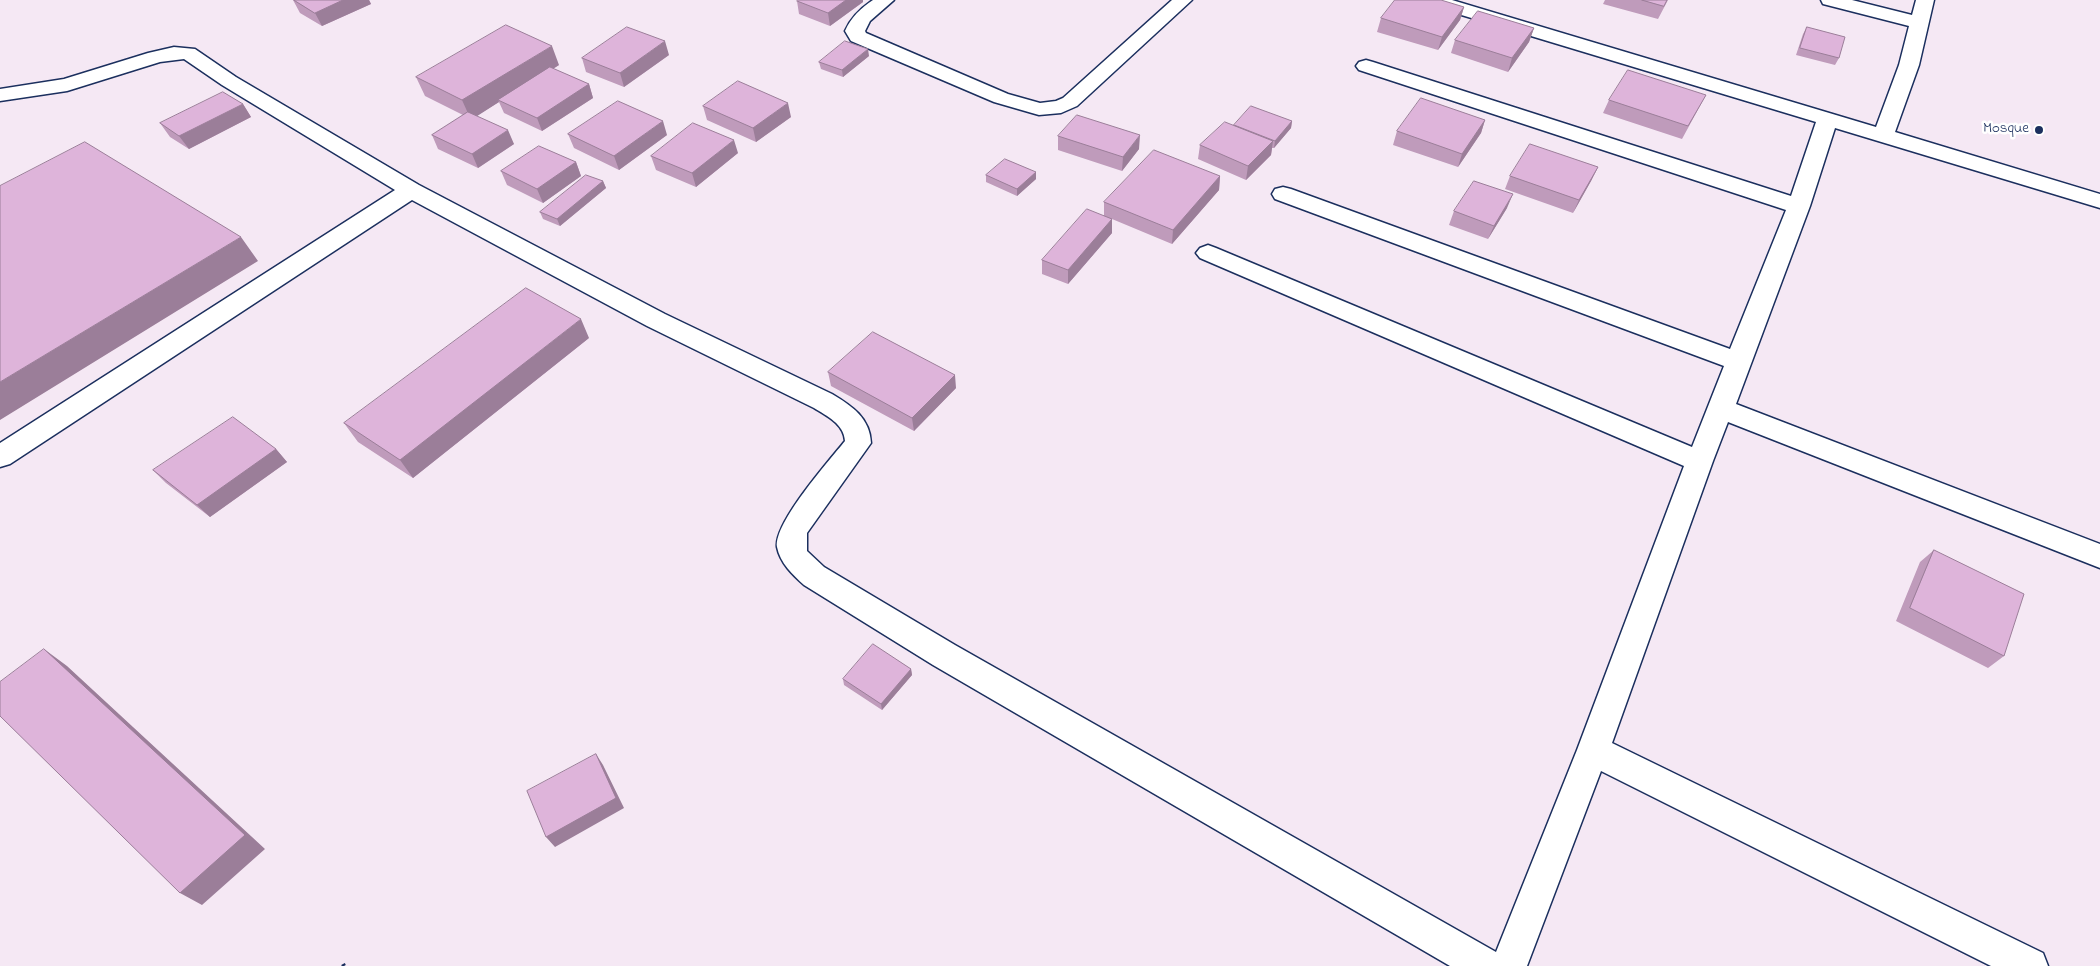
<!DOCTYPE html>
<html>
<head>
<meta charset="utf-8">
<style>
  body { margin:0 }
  canvas { display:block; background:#f5e8f4 }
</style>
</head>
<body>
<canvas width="2100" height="966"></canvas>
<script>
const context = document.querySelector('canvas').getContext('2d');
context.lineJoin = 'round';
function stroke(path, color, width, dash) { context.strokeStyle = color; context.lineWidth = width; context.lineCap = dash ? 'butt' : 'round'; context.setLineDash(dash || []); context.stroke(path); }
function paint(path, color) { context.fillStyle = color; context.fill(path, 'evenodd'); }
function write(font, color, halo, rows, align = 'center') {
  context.font = font + ' "Indie Flower",sans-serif'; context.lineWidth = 5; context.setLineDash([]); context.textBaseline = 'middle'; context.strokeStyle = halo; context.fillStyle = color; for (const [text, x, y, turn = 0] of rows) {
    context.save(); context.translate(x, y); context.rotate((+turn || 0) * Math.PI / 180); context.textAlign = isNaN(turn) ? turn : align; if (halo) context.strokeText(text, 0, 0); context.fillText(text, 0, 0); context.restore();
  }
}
const minor = new Path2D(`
  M873 0H894L870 21 865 31 866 33 1008 94 1040 103 1056 101 1063 98 1172 0H1192L1077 106 1061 113 1039 115 1032 113 994 102 851 41 845 31C851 17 861 8 873 0Z
  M1423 0H1452L1876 127 1899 65 1909 26 1823 4 1821 0H1852L1912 15 1916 0H1934L1919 65 1895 132 2100 194V208L1835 128 1810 206 1736 404 2100 544V568L1728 422 1713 461 1612 743 2043 953 2048 966H1991L1601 771 1527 966H1450L933 665 804 585C793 575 780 563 777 547 774 523 828 462 845 441 844 424 827 416 814 408L647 326 412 200 10 464 0 467V443L395 190 222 85 184 59 160 62 67 91 0 101V89L64 79 148 53 174 47 195 49 236 77 419 185 665 314 832 394C852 406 870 418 871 443L807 533V551L824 567 955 645 1496 952 1577 750 1684 466 1200 258 1196 253 1200 248 1208 245 1216 248 1692 447 1724 366 1275 199 1272 194 1275 189 1283 187 1291 189 1730 349 1786 210 1359 70 1356 66 1359 62 1366 60 1373 62 1791 196 1816 122 1425 4Z`);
stroke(minor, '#1b2f5e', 3);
stroke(new Path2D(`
  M343 964 344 966`), '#1b2f5e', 4, [5.5, 4.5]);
paint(minor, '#fff');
paint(new Path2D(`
  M293 0H369L371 4 322 26 300 13Z
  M798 0H863V2L830 26 799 14 797 1Z
  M1605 0H1668L1658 19 1603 4Z
  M1464 7 1460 20 1438 50 1377 32 1381 18Z
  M1807 27 1839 58 1835 65 1796 55 1803 34Z
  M1534 28 1529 42 1508 72 1451 53 1455 40Z
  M669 55 624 87 586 72 582 58Z
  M869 56 843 77 821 69 819 62Z
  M559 65 553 69 589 84 593 98 542 131 504 113 499 102 476 116 514 144 478 168 438 149 432 135 463 115 425 96 416 77Z
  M1706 95 1682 139 1603 113 1609 100Z
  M243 104 251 117 189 149 170 137 160 123Z
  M703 106 791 117 756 142 707 120Z
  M1485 120 1481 133 1458 167 1393 145 1397 131Z
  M1292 121 1291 128 1274 148H1272L1271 155 1246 180 1198 159 1200 145 1234 125Z
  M568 134 667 135 619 170 574 148Z
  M1058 136 1139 149 1122 171 1058 150Z
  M738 153 696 187 656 170 651 156Z
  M576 162 581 176 543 203 507 185 501 171Z
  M1598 167 1591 181 1573 213 1505 189 1510 176Z
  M1036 172V179L1017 196 986 182V175Z
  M1220 176 1219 190 1172 244 1112 219V233L1068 284 1042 274V260L1104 215V202Z
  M603 181 606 188 560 226 543 219 540 212Z
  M1507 208 1488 239 1449 225 1454 211Z
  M589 338 413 478 358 442 344 423Z
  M828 372 956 388 914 431 831 386Z
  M276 449 287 462 210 517 166 483 153 470Z
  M1934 550 2004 656 1988 668 1896 621 1920 562Z
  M911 669 912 675 882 710 844 685 843 679Z`), '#bf9bbb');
paint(new Path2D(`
  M343 0H369L371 4 322 26 315 13Z
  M846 0H863V2L830 26 828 13Z
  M1464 7 1460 20 1438 50 1442 37Z
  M1534 28 1529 42 1508 72 1512 58Z
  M665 41 669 55 624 87 620 73Z
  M552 46 559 65 501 101 498 100 499 102 471 120 462 100Z
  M868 49 869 56 843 77 842 70Z
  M589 84 593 98 542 131 537 118Z
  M788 103 791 117 756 142 753 128Z
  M243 104 251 117 189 149 179 136Z
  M1485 120 1481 133 1458 167 1462 154Z
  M663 121 667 135 619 170 614 156Z
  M1292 121 1291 128 1274 148 1275 141Z
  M508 130 514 144 478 168 472 154Z
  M1140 135 1139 149 1122 171 1123 157Z
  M734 140 738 153 696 187 692 173Z
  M1273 141 1271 155 1246 180 1248 166Z
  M576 162 581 176 543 203 537 189Z
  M1598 167 1591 181 1573 213 1579 200Z
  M1036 172V179L1017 196V189Z
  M1220 176 1219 190 1172 244 1173 230Z
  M603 181 606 188 560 226 557 219Z
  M1513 194 1507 208 1488 239 1494 226Z
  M1112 219V233L1068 284V270Z
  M241 237 258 261 0 420V382Z
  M581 319 589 338 413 478 400 460Z
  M955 375 956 388 914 431 912 418Z
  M276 449 287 462 210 517 197 505Z
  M44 649 67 666 265 849 202 905 180 893Z
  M911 669 912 675 882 710 881 704Z
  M596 754 603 765 624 808 555 847 546 837Z`), '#9b7e99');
const building = new Path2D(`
  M294 0H343L315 13Z
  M798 0H846L828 13 797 1Z
  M1395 0H1441L1464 7 1442 37 1381 18Z
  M1642 0H1667L1664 6Z
  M1478 11 1534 28 1512 58 1455 40Z
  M506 25 552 46 462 100 416 77Z
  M627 27 665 41 620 73 582 58Z
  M1807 27 1845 37 1839 58 1800 48Z
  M845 41 868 49 842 70 819 62Z
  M550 67 589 84 537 118 498 100Z
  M1628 70 1706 95 1688 126 1609 100Z
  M738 81 788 103 753 128 703 106Z
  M223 92 243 104 179 136 160 123Z
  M1421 98 1485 120 1462 154 1397 131Z
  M618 101 663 121 614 156 568 134Z
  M1251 106 1292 121 1275 141 1234 125Z
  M468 112 508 130 472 154 432 135Z
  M1077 115 1140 135 1123 157 1058 136Z
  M1225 122 1273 141 1248 166 1200 145Z
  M693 123 734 140 692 173 651 156Z
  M85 142 241 237 0 382V186Z
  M1530 144 1598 167 1579 200 1510 176Z
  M539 146 576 162 537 189 501 171Z
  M1154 150 1220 176 1173 230 1104 202Z
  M1005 159 1036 172 1017 189 986 175Z
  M586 175 603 181 557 219 540 212Z
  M1474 181 1513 194 1494 226 1454 211Z
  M1087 209 1112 219 1068 270 1042 260Z
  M526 288 581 319 400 460 344 423Z
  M873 332 955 375 912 418 828 372Z
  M233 417 276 449 197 505 153 470Z
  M1934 550 2024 594 2004 656 1910 608Z
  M873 644 911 669 881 704 843 679Z
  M44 649 245 835 180 893 0 716V682Z
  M596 754 616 798 546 837 527 791Z`);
paint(building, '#deb4da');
stroke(building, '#9b7e99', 1);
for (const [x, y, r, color] of [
  [2039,130,5,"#1b2f5e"]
]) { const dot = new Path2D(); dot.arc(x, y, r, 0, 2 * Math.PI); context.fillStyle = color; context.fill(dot); stroke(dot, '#fff', 2); }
write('15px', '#1b2f5e', '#fff', [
  ["Mosque",2029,130]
], 'right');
</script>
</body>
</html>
